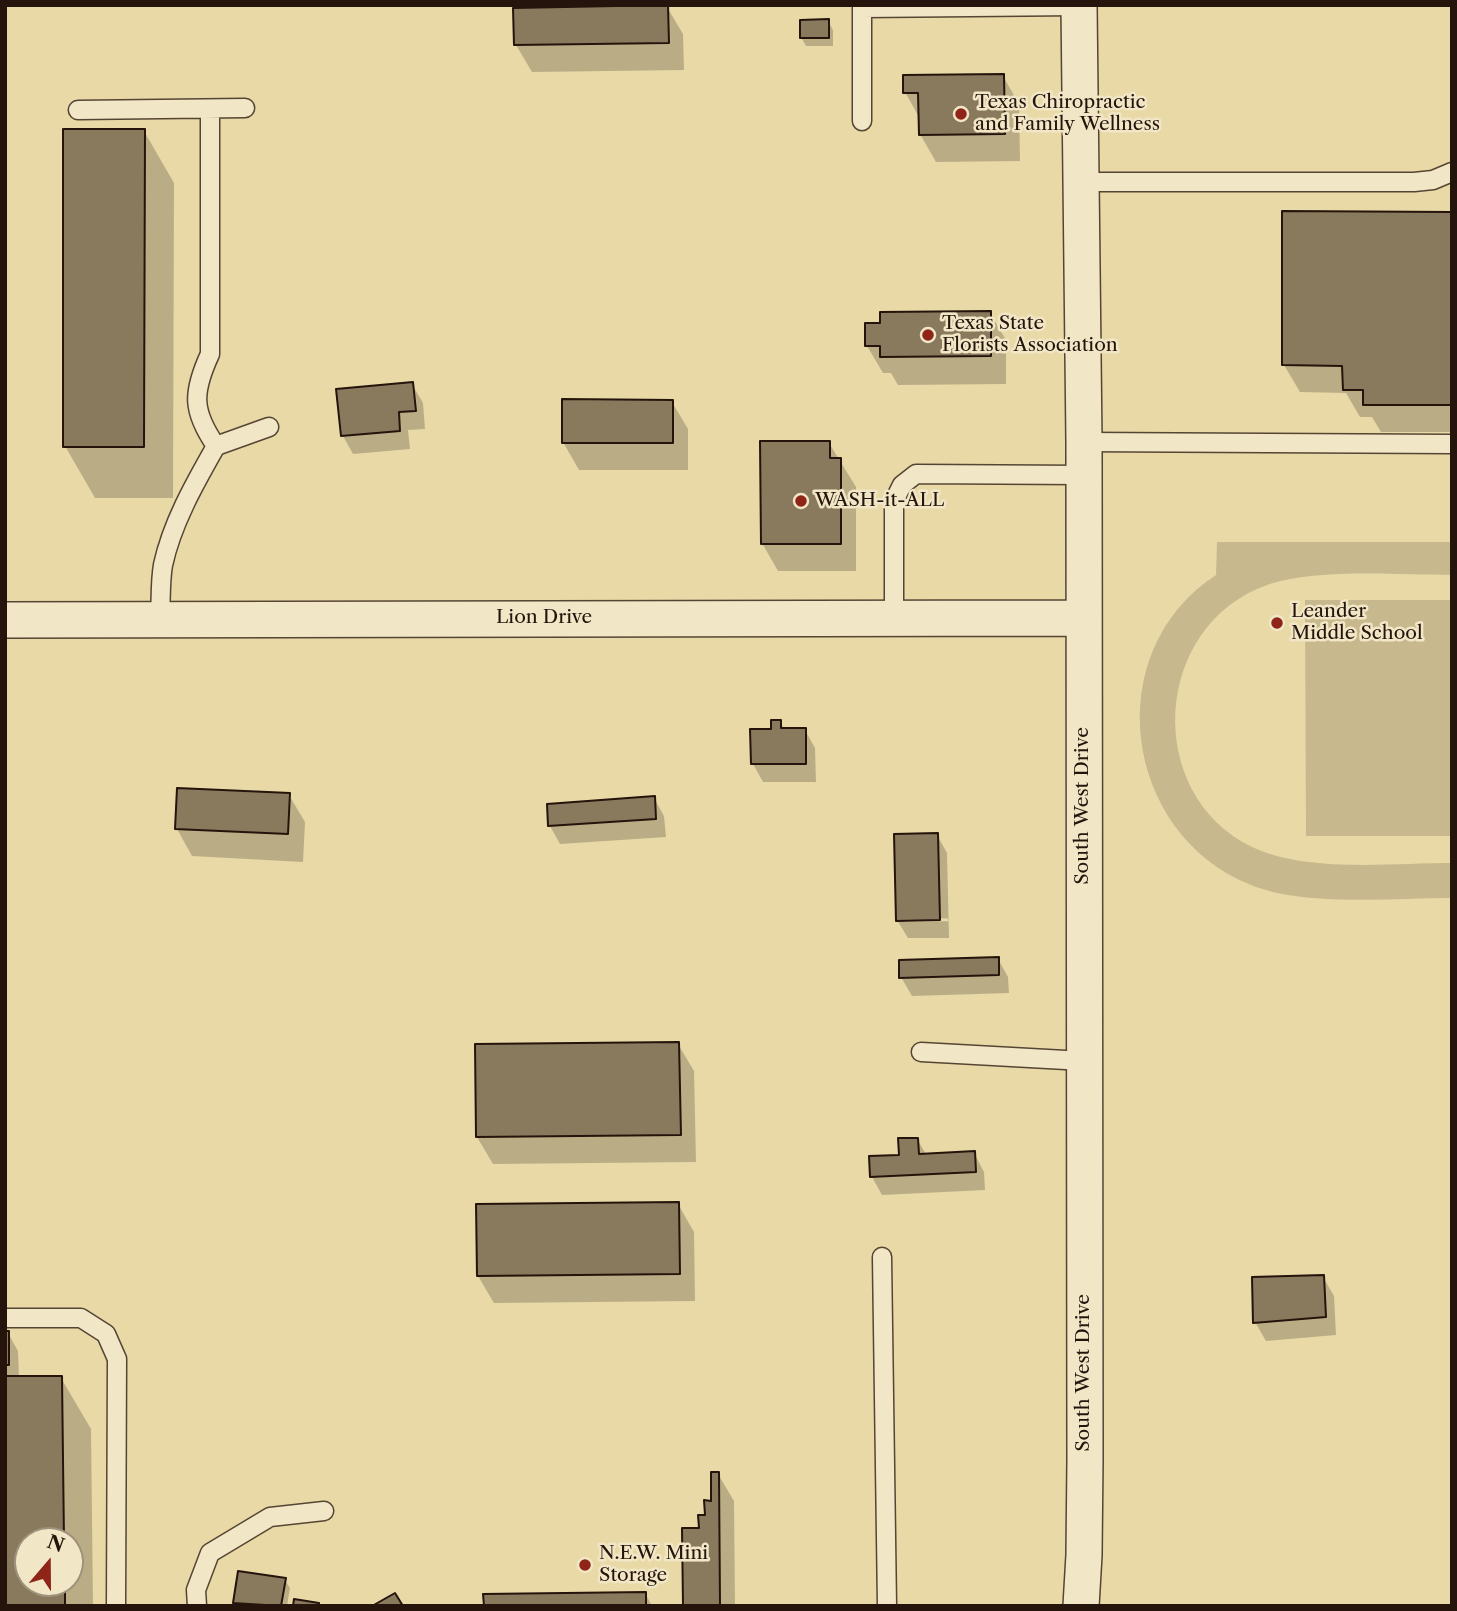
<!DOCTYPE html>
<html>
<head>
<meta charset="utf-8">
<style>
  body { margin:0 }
  #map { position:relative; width:1457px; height:1611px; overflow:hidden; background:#e9d9a7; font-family:"Libre Caslon Text",serif }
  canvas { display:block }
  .frame { position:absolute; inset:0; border:7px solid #24140c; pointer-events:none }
  .north { position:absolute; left:14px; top:1527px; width:70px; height:70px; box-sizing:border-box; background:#f1e6c6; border:2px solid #9f927c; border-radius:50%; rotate:20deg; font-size:19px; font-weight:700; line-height:28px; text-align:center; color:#24140c }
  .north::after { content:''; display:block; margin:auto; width:24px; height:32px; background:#8f2418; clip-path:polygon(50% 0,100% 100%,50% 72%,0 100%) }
</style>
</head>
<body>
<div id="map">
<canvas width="1457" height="1611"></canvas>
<div class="frame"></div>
<div class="north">N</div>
</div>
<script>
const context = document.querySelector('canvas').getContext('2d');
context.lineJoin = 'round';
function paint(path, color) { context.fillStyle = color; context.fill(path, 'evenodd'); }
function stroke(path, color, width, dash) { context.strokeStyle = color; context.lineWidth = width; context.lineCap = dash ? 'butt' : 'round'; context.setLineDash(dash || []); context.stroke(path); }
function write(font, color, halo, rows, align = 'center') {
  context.font = font + ' "Libre Caslon Text",serif'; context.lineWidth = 5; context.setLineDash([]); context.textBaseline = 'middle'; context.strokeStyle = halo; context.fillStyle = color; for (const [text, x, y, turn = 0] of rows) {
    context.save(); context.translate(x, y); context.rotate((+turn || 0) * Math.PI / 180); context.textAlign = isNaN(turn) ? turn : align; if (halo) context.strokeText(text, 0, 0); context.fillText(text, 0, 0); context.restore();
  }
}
paint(new Path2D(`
  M1217 542H1452V575C1398 575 1316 568 1267 585 1152 626 1143 794 1252 847 1307 873 1391 863 1452 863V898C1393 898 1305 907 1251 885 1123 834 1098 652 1216 575Z
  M1452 600V836H1306L1305 600Z`), '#c8b88d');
paint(new Path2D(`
  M667 7 683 34 684 70 532 72 516 45Z
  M828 21 833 30V46H806L801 37Z
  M1003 76 1019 104 1020 161 936 162 920 134V119L905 92Z
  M144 131 174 183 173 498H95L65 446Z
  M1452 213V432H1381L1372 417H1360L1346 393 1300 392 1284 365Z
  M990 313 1006 340V384L898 385 891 373H883L867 346Z
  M412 384 423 403 425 429 408 430 410 449 353 454 343 436 338 391Z
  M672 402 688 429V470H579L563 442Z
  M829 443 856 487V571H778L762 543Z
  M780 722 785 730H805L815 748 816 782H763L753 764Z
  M289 795 305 822 303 862 192 856 177 829Z
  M654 798 664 816 666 837 560 844 550 826 549 805Z
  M937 835 947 853 949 938H908L897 920ZM949 918V921L905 922V919Z
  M998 959 1008 977 1009 993 912 996 901 977Z
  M678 1044 694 1071 696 1162 493 1164 477 1137Z
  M917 1139 927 1156 974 1153 984 1172 985 1190 882 1195 872 1177 900 1157Z
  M678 1204 694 1232 695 1301 494 1303 478 1276Z
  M1323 1277 1334 1296 1336 1335 1266 1341 1255 1322Z
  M5 1333H8L18 1351 19 1378H61L91 1429 93 1606H5ZM28 1541H70V1583H28Z
  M718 1474 734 1501 735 1606H685L700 1530 713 1502Z
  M285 1580 290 1588 287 1606H237L235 1603Z
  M645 1593 652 1606H485Z`), '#0003');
const building = new Path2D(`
  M668 5 669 43 514 45 513 8Z
  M829 19V38H800V20Z
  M1004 74 1005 134 919 135 918 93H903V75Z
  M63 129H145L144 447H63Z
  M1282 211 1452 212V405H1363V390H1343L1342 366 1282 365Z
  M991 311V356L880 357V346H865V323H880V312Z
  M413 382 416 411 399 412 400 431 341 436 336 389Z
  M562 399 673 400V443H562Z
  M760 441H830V458H841V544H761Z
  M771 720H781V728H806V764H751L750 729H771Z
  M177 788 290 793 288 834 175 829Z
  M655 796 656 819 548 826 547 804Z
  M938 833 940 920 896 921 894 834Z
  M999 957V975L899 978V960Z
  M679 1042 681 1135 476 1137 475 1044Z
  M898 1138H918L919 1154 975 1151 976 1172 870 1177 869 1156 899 1155Z
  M679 1202 680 1274 477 1276 476 1204Z
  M1324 1275 1326 1317 1253 1323 1252 1277Z
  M5 1331H9V1365H5Z
  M5 1376H62L64 1541H28V1583H65V1606H5Z
  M711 1472H719L720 1606H683L682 1528H699L698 1515H705L704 1500 711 1501Z
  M238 1571 286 1578 281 1606 233 1603Z
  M646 1592V1606H484L483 1594Z
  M395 1593 403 1606H372Z
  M294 1599 319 1603V1606H293Z`);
paint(building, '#8a7a5d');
stroke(building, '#24140c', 2);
const service = new Path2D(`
  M78 110 245 108
  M862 121V8L1079 6
  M1081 182H1414L1433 180 1452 172
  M1084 442 1452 444
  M216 446 269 427
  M894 618V501L902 485 916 474 1083 475
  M160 619C161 601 160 582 163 565 172 523 195 483 216 446 192 411 192 393 210 354V109
  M921 1052 1084 1061
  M882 1257 887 1606
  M5 1318H81L106 1334 117 1359 116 1606
  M197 1606 196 1590 210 1553 270 1517 324 1511`);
const minor = new Path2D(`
  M1079 5 1084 442 1085 1460 1084 1555 1081 1606
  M5 620 1083 618`);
stroke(service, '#554533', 21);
stroke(minor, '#554533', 38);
stroke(service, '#f1e6c6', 18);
stroke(minor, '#f1e6c6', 35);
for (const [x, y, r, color] of [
  [961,114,7,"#8f2418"],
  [928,335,7,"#8f2418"],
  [801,501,7,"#8f2418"],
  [1277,623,7,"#8f2418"],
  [585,1565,7,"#8f2418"]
]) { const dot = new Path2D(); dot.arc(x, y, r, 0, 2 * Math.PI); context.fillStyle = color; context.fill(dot); stroke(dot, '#f1e6c6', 2.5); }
write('19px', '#24140c', '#f1e6c6', [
  ["Texas Chiropractic",975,103],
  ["and Family Wellness",975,125],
  ["Texas State",942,324],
  ["Florists Association",942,346],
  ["WASH-it-ALL",815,501],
  ["Leander",1291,612],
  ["Middle School",1291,634],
  ["N.E.W. Mini",599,1554],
  ["Storage",599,1576]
], 'left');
write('19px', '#24140c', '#f1e6c6', [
  ["Lion Drive",544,618],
  ["South West Drive",1083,806,-90],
  ["South West Drive",1084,1373,-90]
]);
</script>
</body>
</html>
